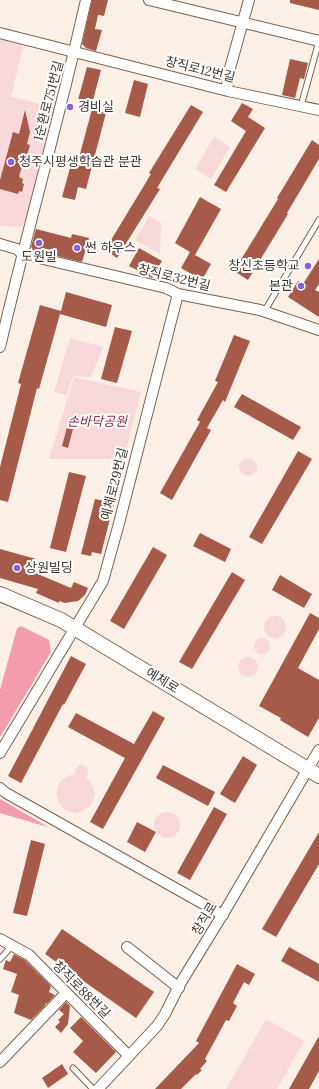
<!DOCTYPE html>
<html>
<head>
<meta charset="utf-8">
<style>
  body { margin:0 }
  canvas { display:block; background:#fbefe6 }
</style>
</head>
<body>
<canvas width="319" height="1089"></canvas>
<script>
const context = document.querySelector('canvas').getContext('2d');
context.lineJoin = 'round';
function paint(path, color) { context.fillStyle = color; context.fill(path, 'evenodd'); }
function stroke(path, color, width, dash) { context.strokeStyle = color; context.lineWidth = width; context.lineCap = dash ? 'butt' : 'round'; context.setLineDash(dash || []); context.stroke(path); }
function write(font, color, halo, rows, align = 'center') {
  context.font = font + ' Lora,"Noto Sans KR",serif'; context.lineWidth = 4; context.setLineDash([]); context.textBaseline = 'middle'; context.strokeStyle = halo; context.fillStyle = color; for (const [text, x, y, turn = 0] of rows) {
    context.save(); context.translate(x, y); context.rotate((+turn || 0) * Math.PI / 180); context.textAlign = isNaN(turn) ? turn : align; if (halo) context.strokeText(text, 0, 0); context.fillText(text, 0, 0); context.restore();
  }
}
paint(new Path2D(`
  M0 37 24 42 11 97 57 108 27 221 21 227 0 226Z
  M214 137 230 147 211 179 195 169Z
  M149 216 161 223 160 254 135 240Z
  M70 338 103 347 91 377 73 376 67 395 54 392Z
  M74 377 141 392 124 459H49Z
  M239 467a9 9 0 1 1 18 0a9 9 0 1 1-18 0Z
  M264 627a11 11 0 1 1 22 0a11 11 0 1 1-22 0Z
  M254 646a8 8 0 1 1 16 0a8 8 0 1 1-16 0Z
  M238 667a10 10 0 1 1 20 0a10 10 0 1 1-20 0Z
  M79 765H83L88 769V773L86 777C111 802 74 826 60 804 57 800 56 795 57 790 59 780 66 776 75 774V770Z
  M154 825a13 13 0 1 1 26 0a13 13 0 1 1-26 0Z
  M266 1019 304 1041 277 1089H226Z`), '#f9d8dc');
paint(new Path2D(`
  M21 626 49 640 51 652 0 737V690L17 628Z
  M0 799 48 827 0 813Z`), '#f29cac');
paint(new Path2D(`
  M92 0H108L104 16 98 15 95 29 102 30 96 51 86 48 82 44Z
  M290 0H319V10L290 3Z
  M290 59 308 63 304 79 300 78 295 98 282 95Z
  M87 67 101 70 92 104 78 100Z
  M134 80 148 84 140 117 125 113Z
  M242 103 253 109 248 117 265 128 226 192 214 185 246 131 231 121Z
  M191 105 203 112 157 188 160 189 117 258 105 250 151 174 149 173Z
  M92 109 106 113 86 189 78 187 75 200 62 197 70 168 76 169Z
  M25 110 30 132 27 144 30 145 27 156 25 155 19 177 23 179 22 183 24 184 22 192 19 191 18 194 0 189V180L13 132 19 134Z
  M312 140 319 145V159L287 213 288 214 248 280 234 271 278 199 277 198Z
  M200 197 221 209 195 255 211 264 202 280 181 268 190 252 175 243Z
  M36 229 71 238 72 234 89 238 82 262 33 250 31 247Z
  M139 248 162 261 152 278 129 266Z
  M319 259V284L315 290 319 292V317L288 297 298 281 303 284Z
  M66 292 112 305 106 327 60 314 39 389 37 388 8 502 0 500V467L21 384 18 383 40 305 61 311Z
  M115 327 132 331 117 383 101 379Z
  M234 335 250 341 225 402 223 400 207 428 211 430 172 500 160 493 200 422 197 420 218 382 215 381Z
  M242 394 301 427 293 440 234 407Z
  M67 427 73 429 68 448 62 446Z
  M298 451 312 459 262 544 249 537Z
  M69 472 86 476 66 552 50 548Z
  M95 499 114 503 101 554 92 552 91 556 81 554Z
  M200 533 231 549 225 562 193 546Z
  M153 547 167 555 124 629 110 621Z
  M0 549 36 559 33 572 71 588 74 582 88 588 85 595 78 601 65 603 59 601V603L36 593 38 589 0 578Z
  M232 572 245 580 192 669 179 662Z
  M280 575 312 594 304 608 272 590Z
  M310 613 319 618V629L298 668 319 680V718L308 737 280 720 281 718 259 706Z
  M71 656 86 664 64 705 63 704 21 783 8 776Z
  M153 711 165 718 103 829 90 822 125 758 68 727 76 713 134 744Z
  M243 756 257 765 235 803 220 794Z
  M163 765 215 792 208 806 156 778Z
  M214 807 227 814 190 880 177 873Z
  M137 822 156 832 145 852 127 842Z
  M319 832V864L276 937 262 929Z
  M31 840 45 844 27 916 13 913Z
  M62 929 154 992 136 1018 45 954Z
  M289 947 319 964V982L281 961Z
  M14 954 25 960 51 986 49 992 55 995 47 1004 46 1003 45 1006 31 1020 14 1013 19 995 11 992 17 974 3 969 6 960 10 962Z
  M237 964 255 974 249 985 244 982 233 1003 237 1006 229 1021 226 1020 205 1059 207 1061 200 1069 202 1070 197 1075 196 1074 181 1089H155L199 1043 196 1041Z
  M66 1002 70 1006 68 1024 61 1033 55 1027 60 1022 58 1020 64 1014 59 1010Z
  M81 1017 116 1052 96 1073 73 1052 83 1041 70 1028Z
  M319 1036V1071L309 1089H289Z
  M62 1064 68 1074 48 1088 42 1078Z`), '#a65a49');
const lane = new Path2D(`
  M301 106 319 41
  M264 312 319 220
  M0 959 12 946
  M73 1068 93 1089`);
const street = new Path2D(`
  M149 0 319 41
  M0 33 228 91 319 110
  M228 91 227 79 249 0
  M0 244 17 249 22 254 166 288 178 294 260 310 319 330
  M0 347C27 231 60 116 86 0
  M0 753 103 581 118 527 178 294
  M0 788 6 793 223 915
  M0 939 29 955 129 1056
  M127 947 179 988
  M0 1062 66 993
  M98 1089 157 1026 165 1014 180 984 226 909 319 750`);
const secondary = new Path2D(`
  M0 594 61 620 319 776`);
stroke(lane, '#7c624f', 7);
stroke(street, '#7c624f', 12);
stroke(secondary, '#7c624f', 16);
stroke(lane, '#fff', 5);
stroke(street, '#fff', 10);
stroke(secondary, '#fff', 14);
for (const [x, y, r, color] of [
  [70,107,4,"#8562dd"],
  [11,162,4,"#8562dd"],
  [39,243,4,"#8562dd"],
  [77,248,4,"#8562dd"],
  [308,266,4,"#8562dd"],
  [301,286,4,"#8562dd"],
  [17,568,4,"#8562dd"]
]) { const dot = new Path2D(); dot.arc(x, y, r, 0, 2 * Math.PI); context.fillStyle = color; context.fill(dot); stroke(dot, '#fff', 1.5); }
write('13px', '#42372e', '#fff', [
  ["창직로12번길",200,70,14],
  ["1순환로751번길",49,101,-75],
  ["창직로32번길",174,278,14],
  ["예체로29번길",115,484,-76],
  ["예체로",162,681,31],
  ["창직로",205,919,-59],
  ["창직로88번길",81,990,45]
]);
write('13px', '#42372e', '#fff', [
  ["경비실",78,107],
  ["청주시평생학습관 분관",19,162],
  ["썬 하우스",85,248],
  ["도원빌",39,257,"center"],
  ["창신초등학교",300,266,"right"],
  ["본관",293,286,"right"],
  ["상원빌딩",25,568]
], 'left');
write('italic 13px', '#8f2d47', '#fff', [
  ["손바닥공원",97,422]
]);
</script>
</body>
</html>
